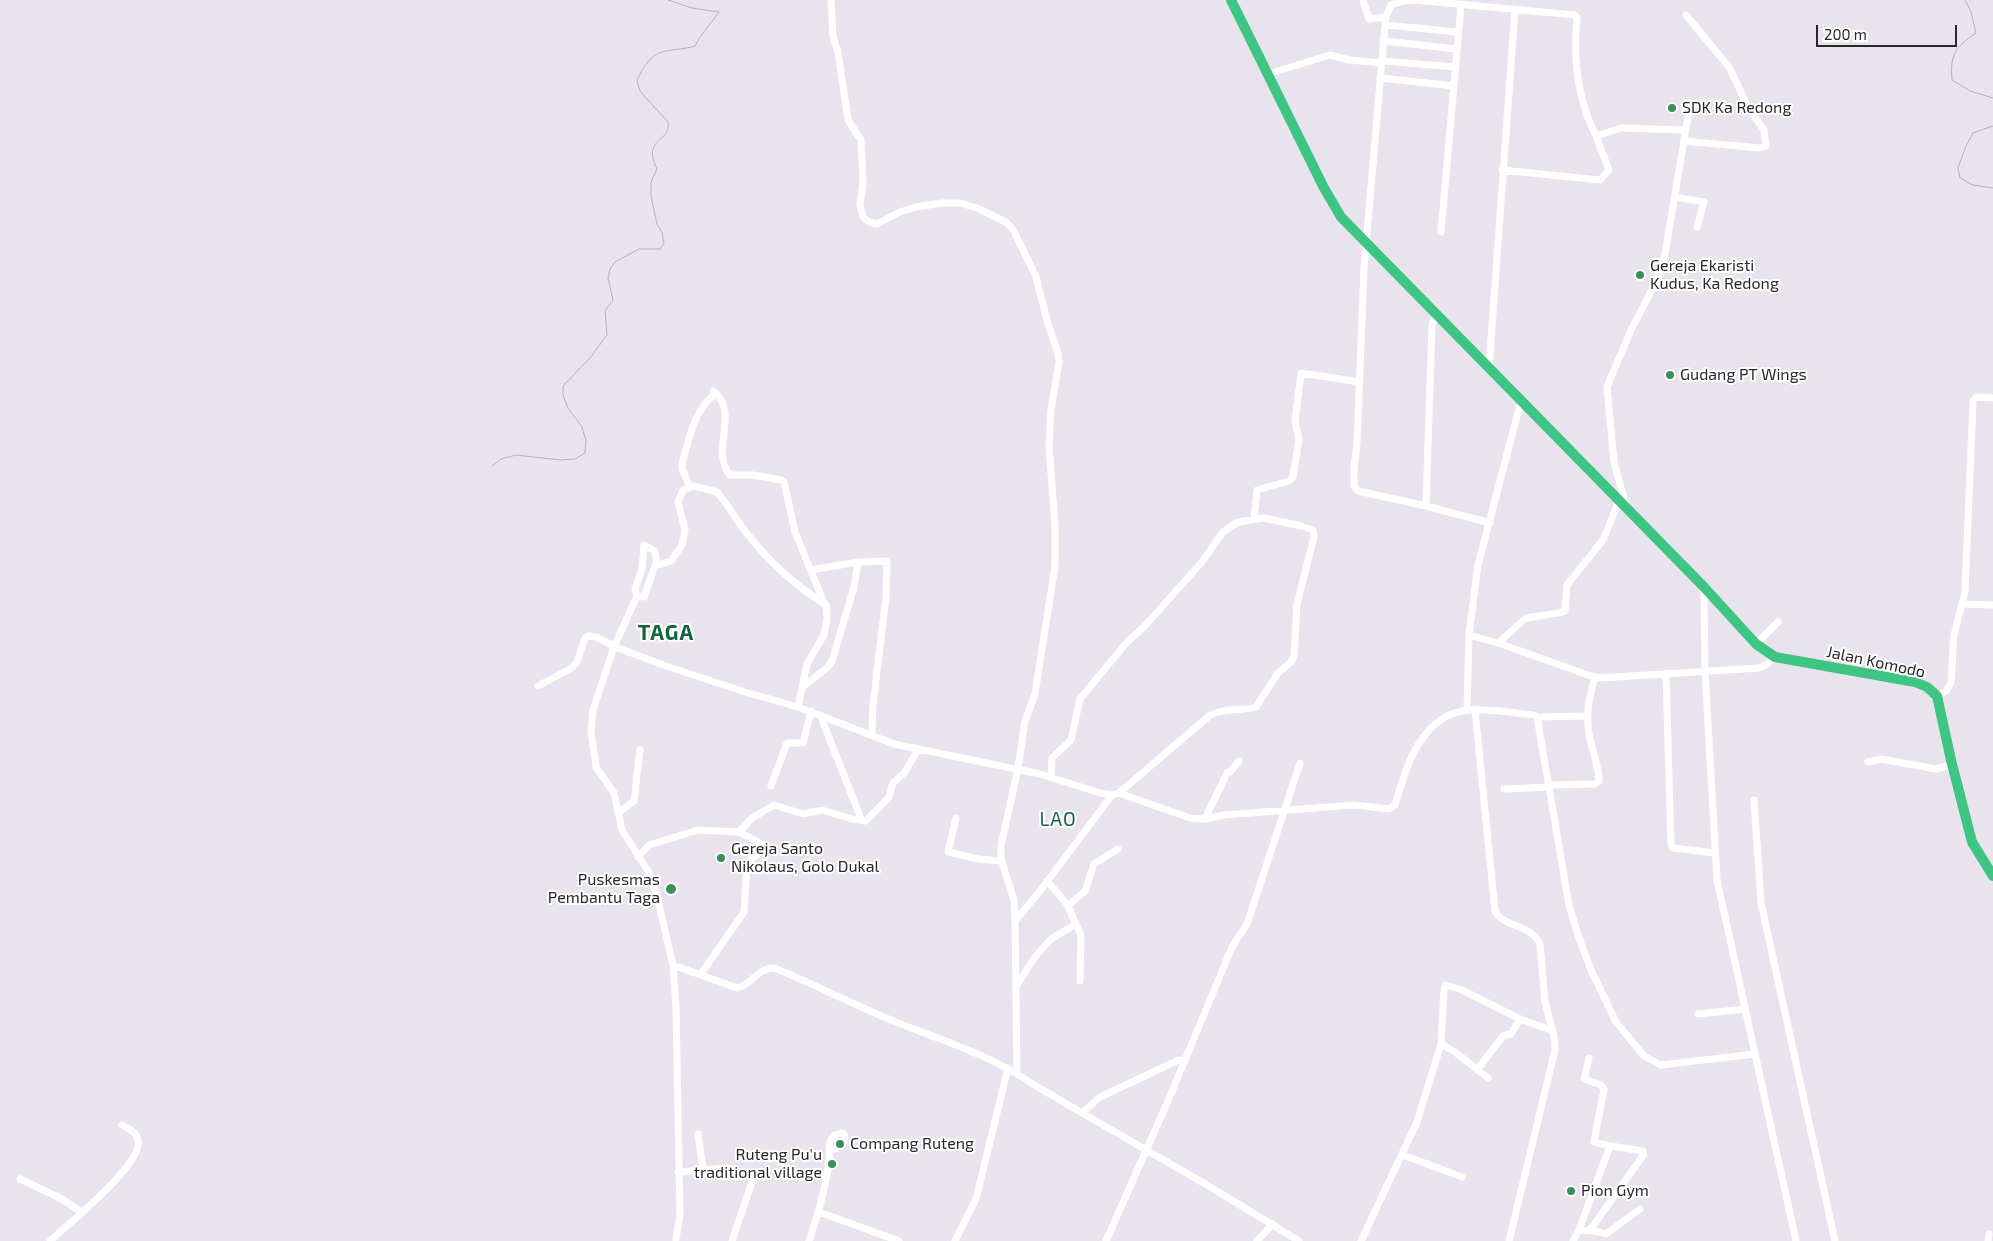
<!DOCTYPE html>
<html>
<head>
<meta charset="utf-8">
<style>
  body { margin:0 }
  #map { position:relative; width:1993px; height:1241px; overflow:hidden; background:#e8e3ec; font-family:"Exo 2",sans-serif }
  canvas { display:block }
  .scale { position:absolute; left:1816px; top:25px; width:141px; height:22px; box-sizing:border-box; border:2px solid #28272a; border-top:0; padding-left:6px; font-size:15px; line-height:18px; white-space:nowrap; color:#28272a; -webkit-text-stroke:4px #fff; paint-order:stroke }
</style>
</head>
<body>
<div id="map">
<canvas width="1993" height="1241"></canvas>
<div class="scale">200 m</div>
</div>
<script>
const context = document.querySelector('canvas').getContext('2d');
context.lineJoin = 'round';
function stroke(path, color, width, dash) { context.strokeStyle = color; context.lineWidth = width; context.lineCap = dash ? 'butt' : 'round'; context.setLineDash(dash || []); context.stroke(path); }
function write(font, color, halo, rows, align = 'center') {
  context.font = font + ' "Exo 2",sans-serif'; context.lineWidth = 4; context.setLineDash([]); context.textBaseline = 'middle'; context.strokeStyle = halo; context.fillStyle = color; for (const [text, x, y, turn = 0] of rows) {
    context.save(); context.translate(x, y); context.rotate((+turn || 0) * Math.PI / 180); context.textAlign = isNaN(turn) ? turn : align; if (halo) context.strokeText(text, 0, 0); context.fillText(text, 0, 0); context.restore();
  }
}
stroke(new Path2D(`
  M1965 0 1971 12 1976 33C1955 48 1950 54 1952 80L1970 91 1993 98
  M1993 126 1973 133 1966 146 1958 168 1960 178 1973 185 1993 188
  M492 466 501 459 516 455 561 460 575 459 585 453 586 441 582 427 568 408 563 395V386L590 358 607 335 605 311 613 300 608 278 610 269 615 262 639 249H660L664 243 662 232 657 224 651 196V182L657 169C641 137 672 143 668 122L647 99 640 91 637 81C641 71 648 58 659 53 664 50 687 49 695 46L700 37 719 12 692 8 668 0`), '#bba8ca', 1);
stroke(new Path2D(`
  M831 0 833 37 838 52 848 120 861 140 863 182 860 205 863 217 869 222 877 224 900 212 916 207 942 203H960L977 208 1006 222 1014 231 1036 277 1048 324 1058 353 1059 362 1051 410 1049 446 1055 524V566L1035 694 1025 721 1018 768 1001 846V859L1014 900 1015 921 1017 1073
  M1363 0 1369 19 1386 17
  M1386 25 1458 32
  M1384 41 1457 49
  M1382 61 1456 67
  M1268 74 1330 55 1349 60 1382 63
  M1380 78 1454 86
  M1684 141 1760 148 1766 146 1764 130 1748 107 1729 67 1686 15
  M1502 170 1600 180 1609 170 1596 136
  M1675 197 1704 202 1697 227
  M1441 232 1461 5
  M1437 314 1432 325 1426 506 1490 523
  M1489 368 1515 9
  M713 391C741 412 709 451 730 475H753L781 480 784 482 795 532 825 605
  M690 487 682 469V463C691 435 692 413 716 393
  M1426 506 1358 491 1354 486V467L1357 444 1364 268 1384 36 1386 17 1391 5 1402 1 1414 0 1575 15 1577 18C1573 58 1578 100 1596 136L1621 128 1686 130
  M1626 506 1614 462 1607 387 1631 330 1658 278 1665 254 1688 117
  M1254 519 1257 490 1289 481 1293 477 1299 439 1295 421 1301 373 1360 382
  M657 565 655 551 644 545 642 569 635 589 637 596 614 647 593 710 591 731 596 767 614 793 622 830 648 871 657 896 673 965 676 1008 680 1215 676 1239
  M811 570 858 562 886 561 887 562 886 597 873 705 872 735
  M1704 587 1705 671 1717 880 1796 1241
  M637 596 644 597 655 566 671 561 682 545 685 530 678 502 683 490 694 486 717 492C729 506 737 522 749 536 771 564 796 586 826 605L827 619 824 635 807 664 798 707
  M1963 604 1993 605
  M1469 635 1498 643 1588 675 1600 678 1759 668 1766 665 1775 657
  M1498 643 1526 618 1559 613 1565 611 1567 585 1603 540 1619 501
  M1756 644 1778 622
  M1666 673 1671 845 1673 848 1715 853
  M538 686 572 668 577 662 585 638 589 636 596 637 618 648 666 666 745 692 798 707 894 744 1040 774 1100 793 1112 795 1119 793 1209 716C1225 707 1239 712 1256 707L1278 673 1291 662 1294 656 1297 604 1314 537 1313 530 1301 526 1264 518 1238 522 1223 532 1201 563 1143 628 1127 642 1080 699 1071 740 1052 758 1051 777
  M803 687 828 667 832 661 854 587 858 562
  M1937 696 1946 691 1951 683 1954 635 1965 592 1973 401 1976 397 1993 398
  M1467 710 1469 635 1478 565 1521 401
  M1475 710 1495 911C1503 927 1531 924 1540 944L1545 1002 1554 1036 1555 1050 1509 1241
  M821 715 824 725 862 821
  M1537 717 1587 716
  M1868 762 1881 759 1936 769 1952 765
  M1549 785 1595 784 1599 781C1599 767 1593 753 1590 739 1585 717 1589 698 1595 677
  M771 786 787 743H803L811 711
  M1504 789 1549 787
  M1119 793 1190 818 1205 819 1224 815 1354 805 1389 809 1395 805C1406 767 1421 715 1468 710 1488 708 1514 713 1534 715L1537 717 1569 905 1579 938 1591 970 1616 1022 1644 1056 1661 1065 1755 1054
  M1754 800 1761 903 1835 1241
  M618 813 634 801 640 750
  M956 818 948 852 978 859 1002 861
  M1205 819 1227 773 1231 771 1239 761
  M739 832 752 818 774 805 803 814 822 810 852 819 866 821 889 797 893 783 904 773 918 750
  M638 857 649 845 698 830 739 832 764 845 762 850 747 863 744 912 701 974
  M1047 881 1067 904 1081 935 1080 981
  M1068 906 1085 891 1094 864 1118 849
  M1015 921 1040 891 1112 795
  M673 965 737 988C752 985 757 968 774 968 819 986 862 1009 906 1026 950 1043 996 1058 1034 1085L1212 1188 1299 1241
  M1016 987 1034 958 1051 939 1076 924
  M1698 1014 1745 1009
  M1441 1044 1455 1052 1488 1078
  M1477 1070 1503 1036 1511 1034 1520 1019
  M1082 1113 1100 1097 1179 1060 1185 1061
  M698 1134 703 1170
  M1403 1155 1462 1177
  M678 1172 727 1168 752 1175 753 1179 732 1241
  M20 1179 62 1199 81 1212
  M819 1212 899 1241
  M1579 1230 1588 1231 1593 1226 1644 1154 1643 1151 1610 1146
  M1590 1230 1606 1234 1640 1209
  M50 1241C68 1224 143 1164 138 1141 137 1132 129 1129 122 1125
  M809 1241C818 1215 826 1188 829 1160 830 1151 827 1143 834 1135L843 1133 845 1137C844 1146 839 1149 829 1150
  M955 1241 976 1199 1008 1068
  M1106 1241 1168 1101 1232 947 1247 924 1300 763
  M1257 1241 1273 1224
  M1361 1241 1417 1122 1441 1044 1444 990 1446 985 1462 990 1520 1019 1551 1030
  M1573 1241 1579 1230 1610 1146 1594 1142 1604 1089 1601 1085 1584 1079 1589 1058
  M1988 1241 1989 1234`), '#fff', 7);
stroke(new Path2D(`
  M1231 0 1324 188 1341 217 1704 587 1756 644 1775 657 1915 682 1927 687 1937 696 1951 760 1972 842 1993 876`), '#3ec583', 10);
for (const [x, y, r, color] of [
  [1672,108,5,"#3a8f62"],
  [1640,275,5,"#3a8f62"],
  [1670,375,5,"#3a8f62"],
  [721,858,5,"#3a8f62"],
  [671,889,6,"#3a8f62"],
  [840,1144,5,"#3a8f62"],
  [832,1164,5,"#3a8f62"],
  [1571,1191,5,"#3a8f62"]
]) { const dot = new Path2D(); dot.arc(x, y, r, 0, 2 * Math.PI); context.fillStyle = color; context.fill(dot); stroke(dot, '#fff', 2); }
write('16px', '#28272a', '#fff', [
  ["SDK Ka Redong",1682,108],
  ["Gereja Ekaristi",1650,266],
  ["Kudus, Ka Redong",1650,284],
  ["Gudang PT Wings",1680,375],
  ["Gereja Santo",731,849],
  ["Nikolaus, Golo Dukal",731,867],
  ["Puskesmas",660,880,"right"],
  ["Pembantu Taga",660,898,"right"],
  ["Compang Ruteng",850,1144],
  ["Ruteng Pu'u",822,1155,"right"],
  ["traditional village",822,1173,"right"],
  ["Pion Gym",1581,1191]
], 'left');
write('16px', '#28272a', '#fff', [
  ["Jalan Komodo",1876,662,12]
]);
context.letterSpacing = '1px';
write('19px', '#11663f', '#fff', [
  ["LAO",1058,820]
]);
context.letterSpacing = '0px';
context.letterSpacing = '1px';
write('bold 21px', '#11663f', '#fff', [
  ["TAGA",666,633]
]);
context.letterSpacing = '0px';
</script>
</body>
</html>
